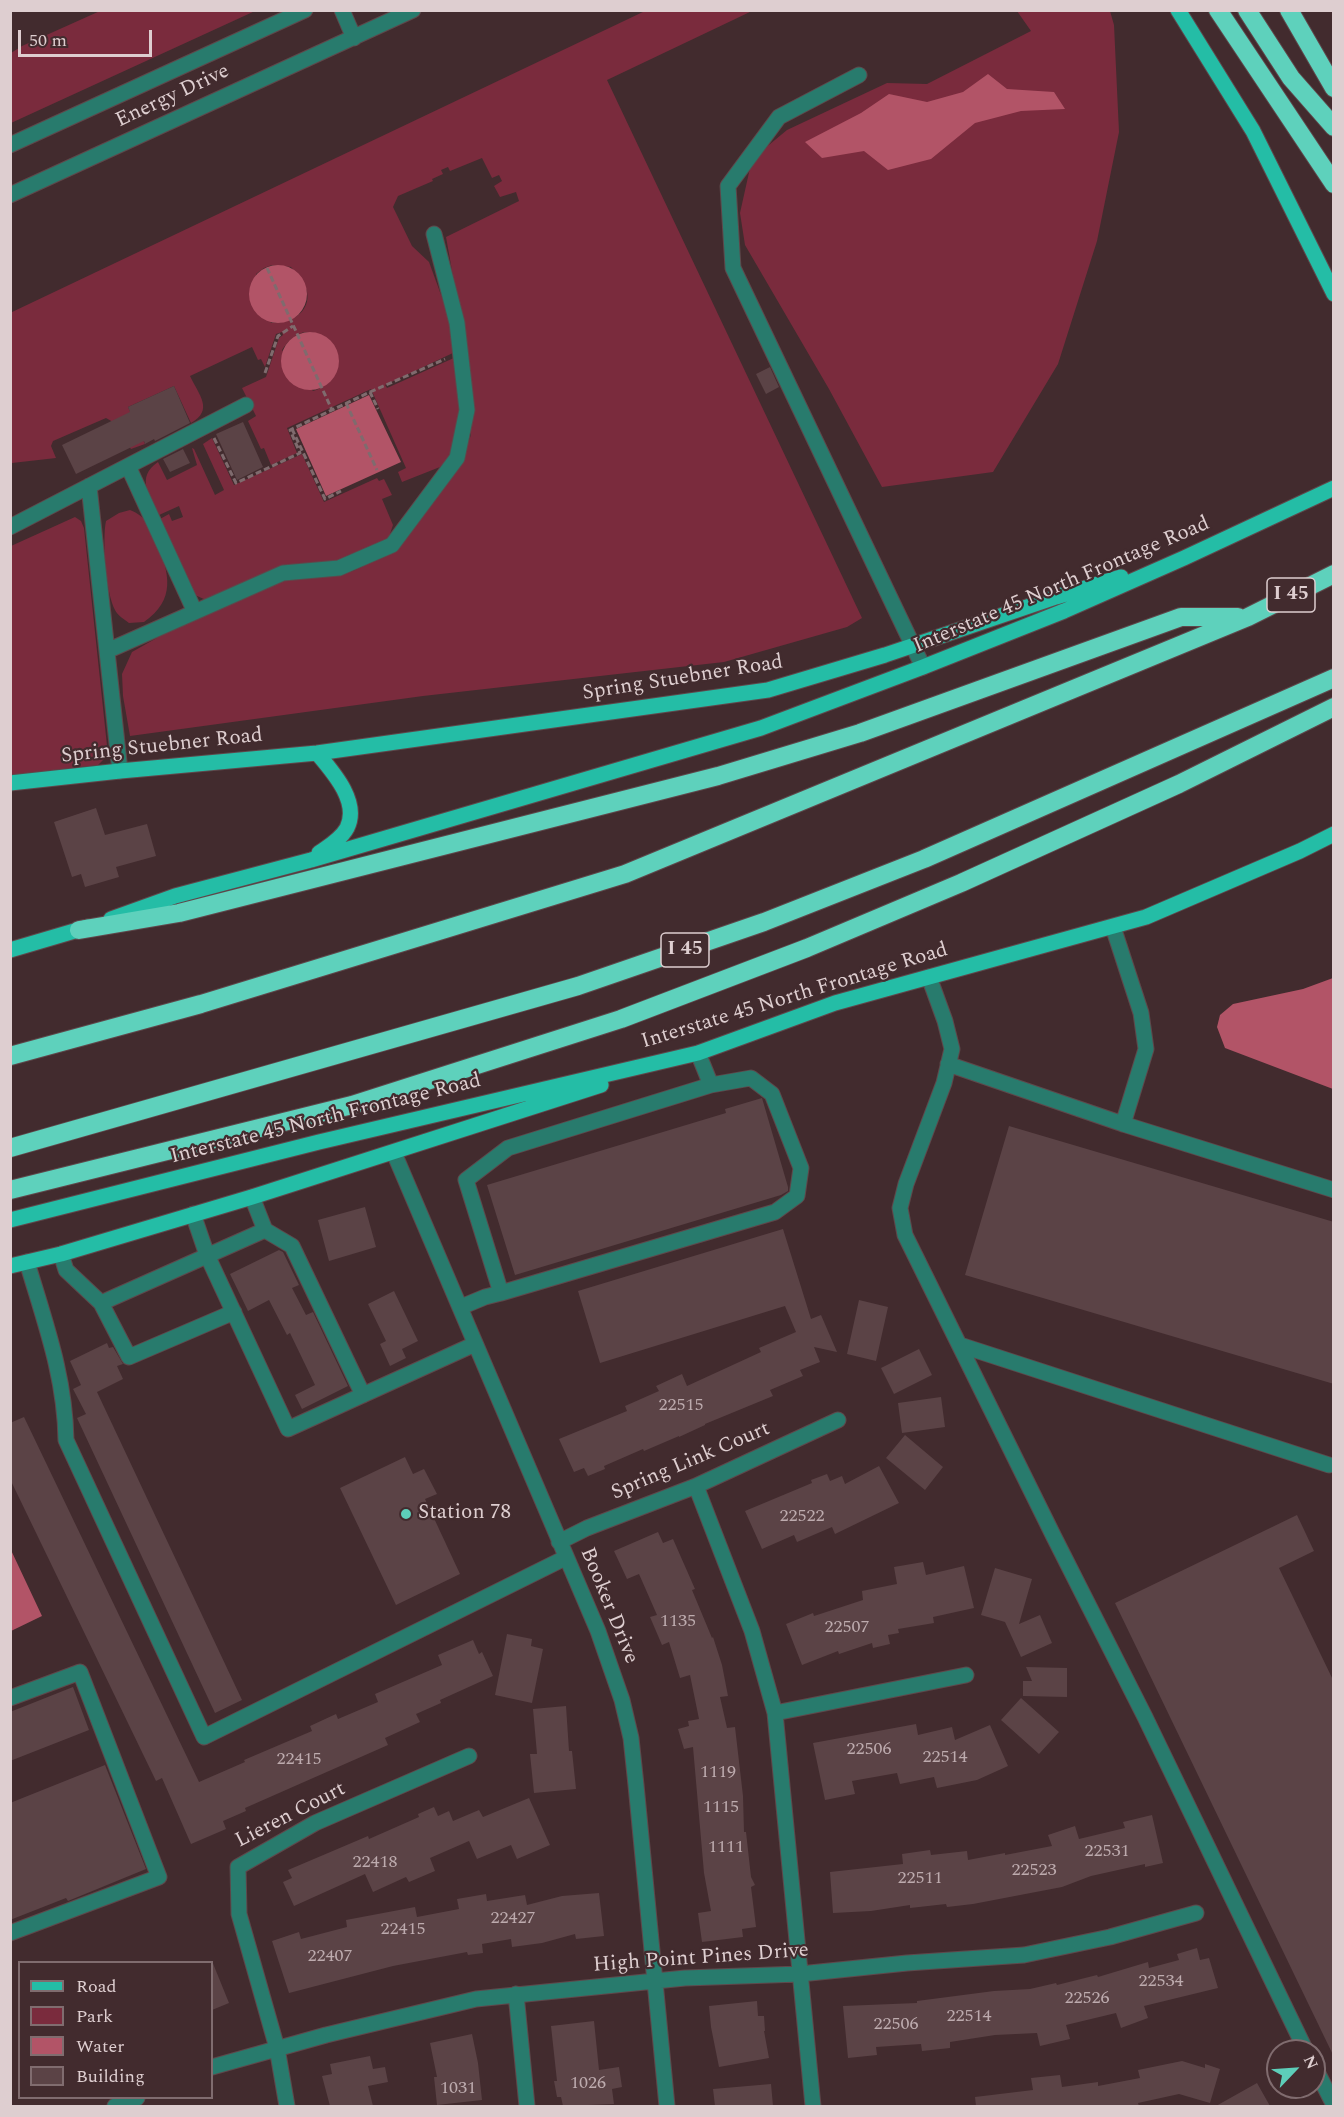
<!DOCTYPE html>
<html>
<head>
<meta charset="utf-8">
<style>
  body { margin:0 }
  #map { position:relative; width:1344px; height:2117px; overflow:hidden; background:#422b2e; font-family:Spectral,serif }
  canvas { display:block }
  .frame { position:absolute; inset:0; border:12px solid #deced0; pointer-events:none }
  .legend { position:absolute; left:18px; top:1961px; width:195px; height:138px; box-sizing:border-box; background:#422b2e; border:2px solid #806c6f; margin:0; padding:8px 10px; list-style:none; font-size:18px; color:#deced0 }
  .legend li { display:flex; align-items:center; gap:12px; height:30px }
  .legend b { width:30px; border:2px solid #806c6f }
  .north { position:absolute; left:1266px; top:2039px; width:60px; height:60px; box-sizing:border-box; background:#422b2e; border:2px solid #806c6f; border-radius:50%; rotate:65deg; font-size:16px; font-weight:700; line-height:24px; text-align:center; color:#deced0 }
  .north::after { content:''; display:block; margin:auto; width:21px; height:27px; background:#5dceb9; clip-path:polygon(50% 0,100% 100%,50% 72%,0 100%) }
  .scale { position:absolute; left:18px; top:30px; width:134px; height:27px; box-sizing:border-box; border:3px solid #deced0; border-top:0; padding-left:8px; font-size:18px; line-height:21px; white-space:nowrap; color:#deced0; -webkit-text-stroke:4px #422b2e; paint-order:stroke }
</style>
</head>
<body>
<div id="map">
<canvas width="1344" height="2117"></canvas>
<div class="frame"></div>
<ul class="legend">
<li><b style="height:8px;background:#24bda6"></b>Road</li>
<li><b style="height:16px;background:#7a2b3d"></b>Park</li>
<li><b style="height:16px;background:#b25467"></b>Water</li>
<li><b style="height:16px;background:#5b4346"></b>Building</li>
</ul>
<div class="north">N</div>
<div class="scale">50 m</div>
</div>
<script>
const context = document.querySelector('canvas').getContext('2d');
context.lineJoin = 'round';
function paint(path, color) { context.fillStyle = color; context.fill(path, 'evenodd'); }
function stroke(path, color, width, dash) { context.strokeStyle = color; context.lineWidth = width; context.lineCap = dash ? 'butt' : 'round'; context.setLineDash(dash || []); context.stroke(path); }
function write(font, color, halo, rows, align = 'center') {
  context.font = font + ' Spectral,serif'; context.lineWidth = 4.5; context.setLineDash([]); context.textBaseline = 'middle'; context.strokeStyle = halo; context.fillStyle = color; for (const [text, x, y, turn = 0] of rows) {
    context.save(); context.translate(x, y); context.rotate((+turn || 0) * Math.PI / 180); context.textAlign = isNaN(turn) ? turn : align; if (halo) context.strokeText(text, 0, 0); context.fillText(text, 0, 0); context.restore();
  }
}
paint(new Path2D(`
  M100 11V10L255 11 11 123V53L22 46Z
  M645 11H752L607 80 862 618 847 627 724 662 423 696 130 736 123 696 122 674 132 652 162 635 284 579 333 575 353 571 398 549 458 469 471 435 470 371 446 237 519 201 516 192 500 197 494 186 502 181 499 175 492 178 482 158 450 171 448 167 441 170 443 174 432 179 433 181 398 196 393 207 412 246 429 262 452 325 455 352 385 385 387 388 456 357 463 409 452 455 440 467 402 482 398 472 406 468 371 389 287 428 297 453 271 465 264 448 261 449 248 421 256 416 242 388 266 377 279 338 283 335 282 332 276 334 265 367 261 359 258 360 252 347 190 376C199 395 214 410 191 423L174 386 128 407 145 444 131 449 113 422 106 418 53 441 51 446 56 458 12 463 10 313ZM272 265 291 267C296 274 306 284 307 292 311 313 289 324 271 323L256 274 264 268ZM304 332C345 331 351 380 313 391L282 350C288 341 293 336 304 332Z
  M1017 11H1110L1114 25 1119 132 1097 241 1058 364 993 472 882 487 829 389 745 245 740 213 752 159 787 130 887 83 927 84 1031 31Z
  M212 438 234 485 302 454 324 502 377 478 379 481 384 479 392 495 382 499 393 525 388 540 344 560 284 565 206 600 195 595 160 519 169 514 172 521 183 517 179 506 159 515C150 495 135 478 158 462L167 480 197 465 192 448 194 449 215 495 224 490 203 444Z
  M130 510C146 516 150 527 156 542 170 573 176 600 144 622L129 623C124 619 117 615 115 610 106 594 102 539 106 521L119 513Z
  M75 517 81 521 84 528 108 755 98 765 11 775V546Z`), '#7a2b3d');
paint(new Path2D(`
  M988 74 1007 89 1054 92 1065 109 1021 111 975 123 931 159 888 170 864 151 822 158 805 142 861 113 889 94 927 102 963 92Z
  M249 294a29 29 0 1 1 58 0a29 29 0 1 1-58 0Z
  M281 361a29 29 0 1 1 58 0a29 29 0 1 1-58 0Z
  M369 395 401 462 326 496 296 429Z
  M1333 978V1089L1225 1048 1217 1027 1220 1015 1233 1004 1303 989Z
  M10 1548 42 1616 11 1631H10Z`), '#b25467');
paint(new Path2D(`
  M770 367 779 387 766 394 756 374Z
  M174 386 190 423 155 441 154 439 145 444 144 441 76 474 62 445 130 412 128 407Z
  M243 422 263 467 237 480 216 434Z
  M183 449 190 463 170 472 163 459Z
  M96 808 105 835 147 824 156 856 116 867 119 877 85 887 81 874 72 877 54 822Z
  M762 1098 788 1187V1191L781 1195 515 1275 487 1185 726 1113 725 1109Z
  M1009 1126 1334 1222V1384L965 1275Z
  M365 1207 376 1247 329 1261 318 1220Z
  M783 1229 811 1319 821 1315 837 1352 814 1347 820 1362 800 1370 803 1376 770 1390 773 1396 705 1424V1425L679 1437V1436L644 1451 643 1449 604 1466 605 1469 588 1476 584 1468 574 1472 559 1439 627 1411 625 1406 659 1391 656 1386 682 1374 687 1386 761 1352 759 1348 796 1332 785 1306 600 1363 578 1291Z
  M279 1250 283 1252 299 1285 292 1288 306 1315 313 1312 348 1386 302 1409 295 1395 315 1385 290 1333 287 1335 269 1300 248 1311 230 1274Z
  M394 1291 418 1341 402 1349 406 1358 390 1366 380 1344 386 1341 368 1304Z
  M859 1300 888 1307 876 1361 847 1354Z
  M107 1343 109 1348 113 1347 123 1364 117 1366 123 1379 97 1392 242 1700 215 1713 77 1418 86 1414 73 1389 81 1385 70 1361Z
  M919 1349 932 1375 894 1394 881 1368Z
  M941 1397 945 1427 902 1433 898 1403Z
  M24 1417 199 1782 245 1762 244 1760 312 1731 310 1726 336 1714 338 1719 378 1702 375 1694 442 1665 438 1655 473 1640 479 1654 482 1652 493 1676 440 1700 441 1703 416 1714 420 1722 385 1738 388 1745 245 1808 246 1811 223 1821 226 1829 191 1844 162 1778 156 1781 10 1479V1423Z
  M905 1435 943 1467 925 1490 886 1458Z
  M405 1457 413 1474 424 1469 437 1494 425 1499 460 1574 396 1605 340 1488Z
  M879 1466 899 1503 835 1534 832 1527 797 1542 794 1535 762 1549 745 1511 812 1483 811 1480 827 1474 830 1481 842 1476 845 1484Z
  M1297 1515 1314 1551 1279 1568 1334 1682V2057L1115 1603Z
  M658 1532 663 1543 673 1539 695 1589 692 1590 712 1638 713 1637 722 1665 728 1696 720 1697 727 1728 735 1727 743 1796 744 1832H746L751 1877 755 1885 751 1887 756 1927 742 1929 743 1937 702 1942 698 1913 711 1911 704 1873 693 1747 684 1749 678 1729 689 1726 688 1721 699 1719 690 1675 680 1678 669 1642 662 1645 650 1617 657 1615 639 1574 627 1579 614 1551Z
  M923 1562 926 1575 964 1566 974 1608 933 1617 934 1623 898 1629 899 1633 888 1635 890 1644 873 1648 872 1643 839 1654 838 1651 802 1665 786 1624 813 1613 814 1616 863 1600 862 1591 897 1584 894 1567Z
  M995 1568 1032 1579 1019 1624 1040 1615 1052 1643 1021 1657 1005 1622 981 1615Z
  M507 1634 532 1639 531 1646 543 1649 532 1703 495 1695Z
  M1026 1667 1067 1668V1697L1023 1696V1681H1032Z
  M73 1687 89 1730 10 1761V1712Z
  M1021 1698 1059 1732 1039 1754 1001 1720Z
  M566 1706 569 1751H572L576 1789 534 1793 530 1754H537L533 1709Z
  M916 1724 918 1735 952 1727 955 1740 990 1725 1008 1766 977 1780 937 1788 934 1777 900 1784 897 1773 852 1781 855 1794 825 1800 813 1743Z
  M105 1765 146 1869 68 1901 66 1898 10 1920V1803Z
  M529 1798 550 1845 517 1859 511 1845 477 1859 469 1841 430 1858 435 1871 409 1882 406 1877 373 1892 365 1874 294 1906 283 1882 292 1878 288 1870 368 1836 369 1839 419 1817 418 1814 434 1807 438 1816 449 1811 453 1821 479 1810 483 1817Z
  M1152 1815 1163 1863 1145 1867V1864L1091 1876 1062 1887 973 1904 947 1907 946 1904 910 1908V1905L871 1911 833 1913 830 1872 903 1864 902 1854 930 1850 931 1855 967 1851 968 1860 1005 1853V1855L1052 1846 1048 1835 1075 1826 1079 1839 1125 1828 1123 1822Z
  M599 1893 604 1936 576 1939 575 1934 542 1943 512 1947 511 1939 482 1944 483 1953 468 1955 467 1952 393 1966 289 1993 272 1941 299 1932 301 1939 347 1927 346 1920 415 1907 417 1917 459 1909 457 1899 486 1894 487 1901 525 1895 527 1905 562 1896Z
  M1197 1948 1200 1960 1209 1958 1218 1988 1144 2006 1148 2018 1121 2028 1116 2013 1066 2025 1070 2039 1040 2046 1037 2033 995 2035 950 2042V2048L922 2051 921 2044 876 2047 877 2055 848 2058 843 2006 917 2003V2001L994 1991 1030 1989 1056 1983 1057 1985 1097 1975 1098 1977 1148 1962 1149 1968 1179 1960 1177 1954Z
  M212 1961 229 2003 212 2010Z
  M757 2001 758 2016H764L765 2031H764L769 2058 719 2067 711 2027 709 2006Z
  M594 2021 599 2070 619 2067 622 2087 612 2089 614 2104 563 2106 561 2097H557L554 2081H557L551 2026Z
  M472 2034 478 2063 482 2100 437 2105 434 2077H437L430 2043Z
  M370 2056 373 2069 385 2067 388 2082 368 2086 373 2106H330L322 2076 332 2074 330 2064Z
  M1182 2061 1205 2068V2064L1220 2069 1210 2103 1179 2094 1138 2103 1139 2106H976L975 2097 1033 2090 1031 2078 1060 2075 1062 2087 1098 2082V2086L1140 2078 1138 2070Z
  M1257 2083 1270 2106H1216Z
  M771 2084 773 2106H715L713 2089Z`), '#5b4346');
const minor = new Path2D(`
  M342 10 354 38
  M859 75 779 117 728 186 733 268 923 667
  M10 145 305 10
  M10 195 413 10
  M128 466 195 612
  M89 486 120 771
  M10 527 246 405
  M107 651 283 573 339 568 392 545 457 458 467 410 457 323 434 234
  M1113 927 1141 1013 1146 1049 1123 1124
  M929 977 945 1021 952 1049 944 1083 906 1184 900 1208 905 1235 1054 1537 1145 1717 1306 2051
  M698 1053 711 1085 751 1078 772 1094 801 1168 797 1196 775 1212 501 1293 466 1180 508 1148 711 1085
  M948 1064 1123 1124 1334 1190
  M394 1153 598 1631 622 1700 631 1738 636 1785 667 2106
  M252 1197 265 1230 292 1246 363 1395
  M193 1214 207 1255 288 1429 475 1344
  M61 1254 66 1270 101 1303
  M27 1262C45 1323 65 1376 66 1440L204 1737 565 1558
  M461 1307 485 1297 501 1293
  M234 1312 129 1357 101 1303 265 1230
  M960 1345 1329 1465
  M696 1486 752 1631 775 1713 813 2106
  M559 1542 587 1528 696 1486 838 1420
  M10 1698 80 1672 159 1877 10 1933
  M775 1713 966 1675
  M516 1994 527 2106
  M1314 2066 1334 2105
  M212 2067 326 2035 476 1999 685 1978 800 1974 907 1963 1024 1955 1110 1937 1196 1913
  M115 2106 137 2098
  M287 2106 277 2048 239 1914 238 1867 315 1823 469 1756`);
const major = new Path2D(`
  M1178 10 1253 131 1334 294
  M317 753C333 772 360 802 347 828 341 839 329 846 319 853
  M10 783 120 771 317 753 768 690 885 655 1056 597 1121 577
  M111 919 175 896 311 860 761 728 923 667 1064 611 1184 558 1334 488
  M10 950 88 927
  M10 1220 319 1142 698 1053 835 1003 1146 917 1300 851 1334 834
  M10 1266 61 1254 252 1197 601 1085`);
const highway = new Path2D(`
  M1218 10 1334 184
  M1247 10 1291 78 1334 127
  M1289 10 1334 88
  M79 930 179 913 718 776 860 733 1181 617H1238
  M10 1056 201 1004 625 874 1248 617 1334 574
  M10 1148 578 986 764 922 924 859 1334 678
  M10 1190 352 1105 621 1019 807 948 961 883 1179 784 1334 707`);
stroke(minor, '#5e484b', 17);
stroke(major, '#5e484b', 17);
stroke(highway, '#5e484b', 20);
stroke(new Path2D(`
  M267 268 332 410
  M265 373 278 336 293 326
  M370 392 445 359
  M346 403 377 470
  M292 429 325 499 341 491
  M214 438 236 483 300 453 290 430 292 429 370 392 378 409`), '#7f6b6e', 3, [6, 3]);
stroke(minor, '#287b6d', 15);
stroke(major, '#24bda6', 15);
stroke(highway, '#5ed1bc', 18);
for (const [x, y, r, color] of [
  [406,1514,6,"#5dceb9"]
]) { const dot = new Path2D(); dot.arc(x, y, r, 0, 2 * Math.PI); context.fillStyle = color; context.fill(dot); stroke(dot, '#422b2e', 2); }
write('18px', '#bdabae', null, [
  ["22515",681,1406],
  ["22522",802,1517],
  ["1135",678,1622],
  ["22507",847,1628],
  ["22506",869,1750],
  ["22514",945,1758],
  ["22415",299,1760],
  ["1119",718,1773],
  ["1115",721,1808],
  ["1111",726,1848],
  ["22531",1107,1852],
  ["22418",375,1863],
  ["22523",1034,1871],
  ["22511",920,1879],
  ["22427",513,1919],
  ["22415",403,1930],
  ["22407",330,1957],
  ["22534",1161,1982],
  ["22526",1087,1999],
  ["22514",969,2017],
  ["22506",896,2025],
  ["1026",588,2084],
  ["1031",458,2089]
]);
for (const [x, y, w] of [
  [1291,595,48],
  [685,950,48]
]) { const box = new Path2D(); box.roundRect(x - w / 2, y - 17, w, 34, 4.5); context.fillStyle = '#422b2e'; context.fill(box); stroke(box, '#deced0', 1.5); }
write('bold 20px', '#deced0', null, [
  ["I 45",1291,595],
  ["I 45",685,950]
]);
write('21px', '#deced0', '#422b2e', [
  ["Energy Drive",173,97,-25],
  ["Interstate 45 North Frontage Road",1062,586,-23],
  ["Spring Stuebner Road",683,679,-9],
  ["Spring Stuebner Road",162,747,-6],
  ["Interstate 45 North Frontage Road",795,997,-17],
  ["Interstate 45 North Frontage Road",326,1120,-14],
  ["Spring Link Court",691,1462,-23],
  ["Booker Drive",608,1606,68],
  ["Lieren Court",291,1816,-27],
  ["High Point Pines Drive",701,1959,-4]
]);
write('21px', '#deced0', '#422b2e', [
  ["Station 78",418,1514]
], 'left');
</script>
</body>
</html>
